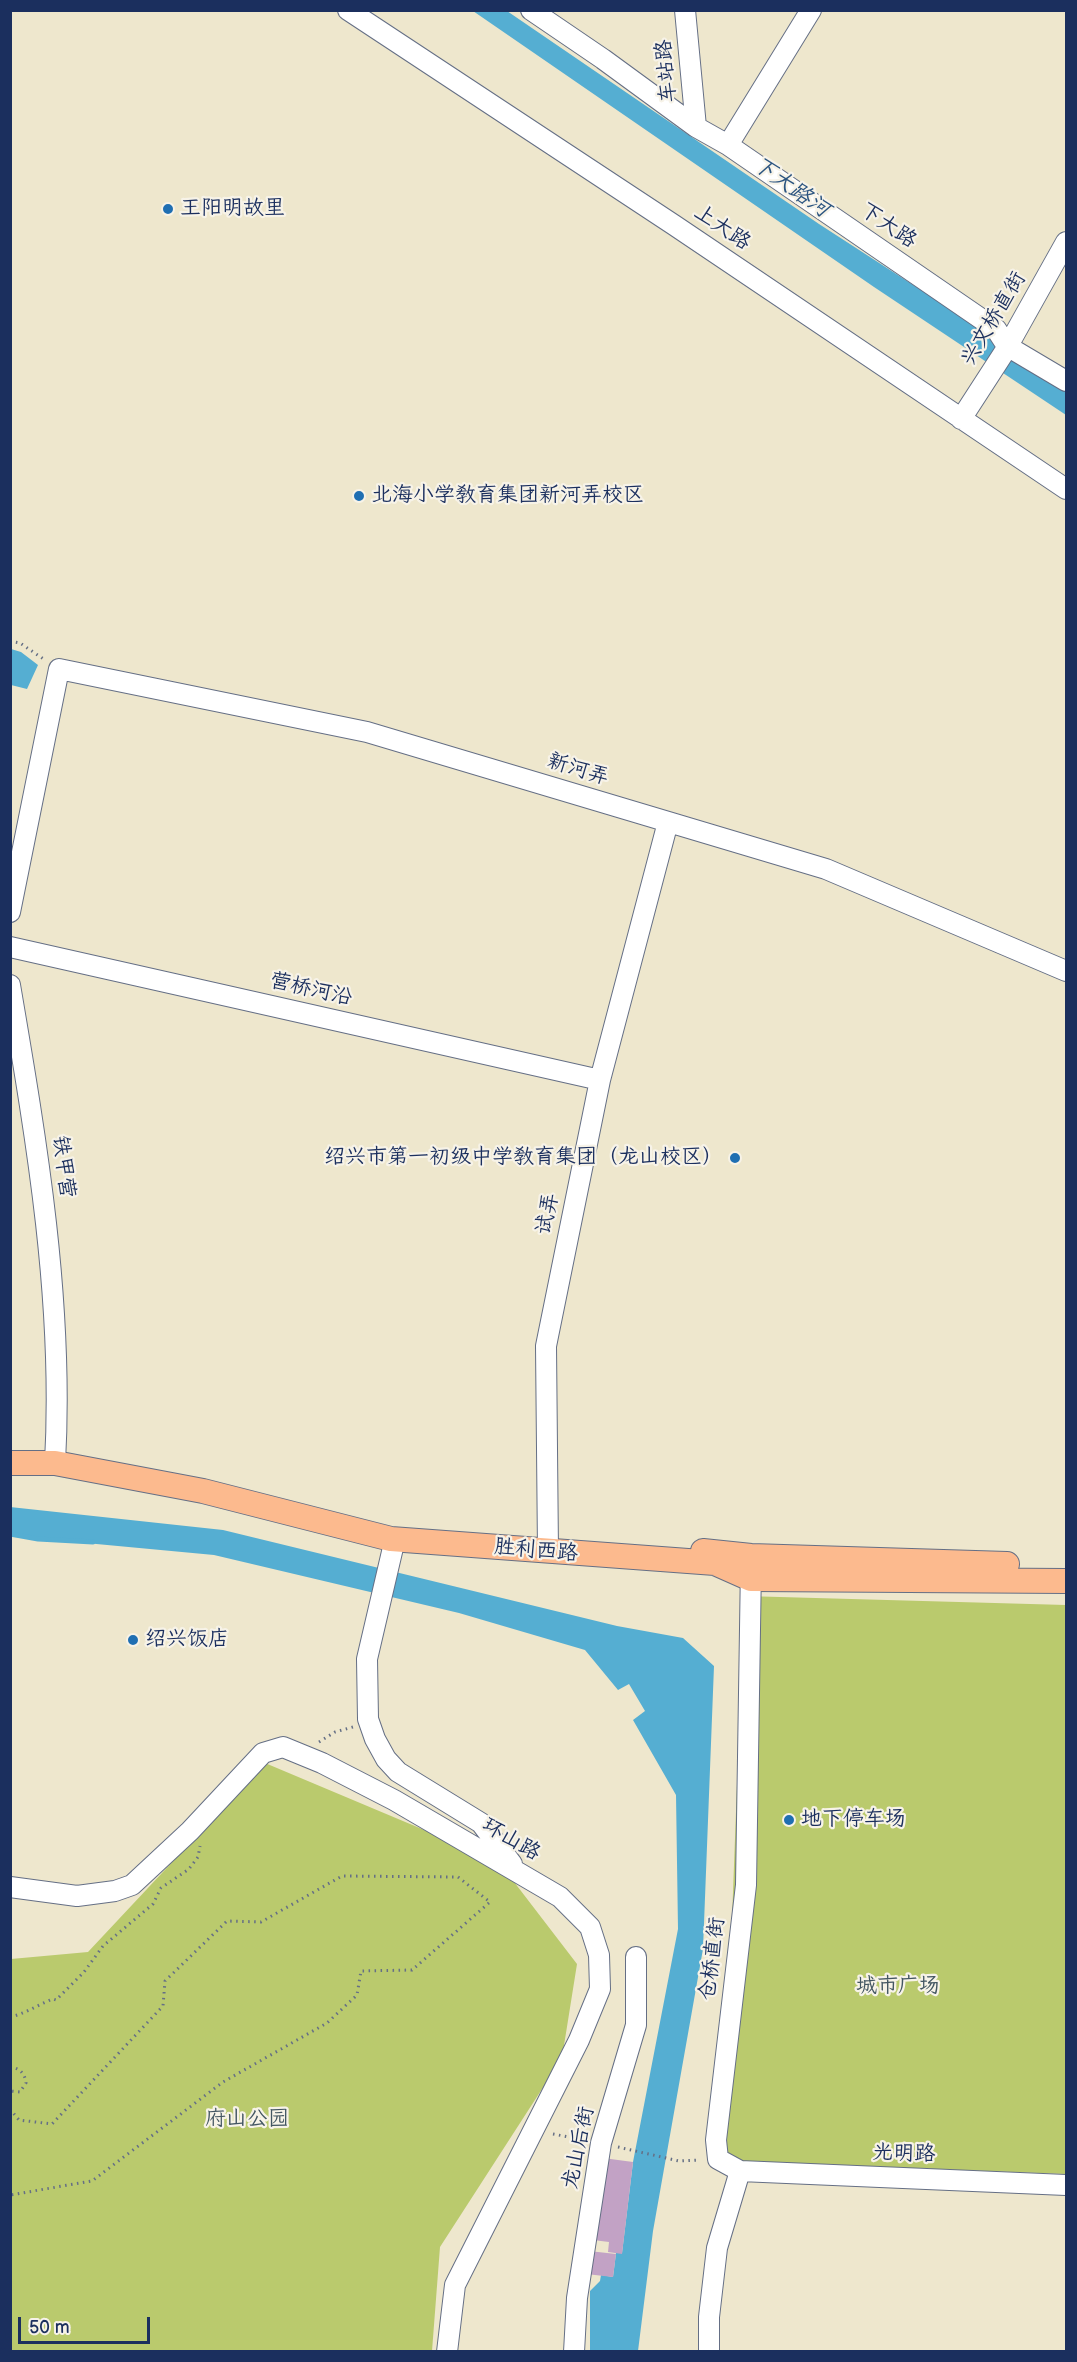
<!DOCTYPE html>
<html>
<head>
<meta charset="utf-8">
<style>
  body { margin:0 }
  #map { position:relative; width:1077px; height:2362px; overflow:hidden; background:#eee7cd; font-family:"Balsamiq Sans",sans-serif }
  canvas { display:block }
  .frame { position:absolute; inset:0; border:12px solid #1b2f5e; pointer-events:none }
  .scale { position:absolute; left:18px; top:2317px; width:132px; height:27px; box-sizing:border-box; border:3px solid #1b2f5e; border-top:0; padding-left:8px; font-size:18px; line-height:21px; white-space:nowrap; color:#1b2f5e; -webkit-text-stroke:4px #f7f3e8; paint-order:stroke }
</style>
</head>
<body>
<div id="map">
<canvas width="1077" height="2362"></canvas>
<div class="frame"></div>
<div class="scale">50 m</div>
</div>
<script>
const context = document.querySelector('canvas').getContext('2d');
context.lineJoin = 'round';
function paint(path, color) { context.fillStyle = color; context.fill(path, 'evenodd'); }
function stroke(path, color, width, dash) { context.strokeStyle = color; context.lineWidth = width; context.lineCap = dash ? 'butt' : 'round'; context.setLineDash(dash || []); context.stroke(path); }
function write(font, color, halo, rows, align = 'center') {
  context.font = font + ' "Balsamiq Sans","LXGW WenKai TC",sans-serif'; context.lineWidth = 4.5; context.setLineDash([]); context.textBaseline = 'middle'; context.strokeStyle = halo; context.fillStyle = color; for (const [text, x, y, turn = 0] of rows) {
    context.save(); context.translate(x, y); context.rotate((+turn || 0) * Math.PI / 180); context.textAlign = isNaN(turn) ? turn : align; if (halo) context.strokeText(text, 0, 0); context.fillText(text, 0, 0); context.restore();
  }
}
paint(new Path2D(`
  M744 1596 1066 1605V2174L723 2161Z
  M265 1763 498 1861 577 1964 562 2058 440 2247 432 2351 11 2352V1959L88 1952Z`), '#baca6d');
paint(new Path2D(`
  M473 11H507L819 224 992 336 1066 388V415L874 287Z
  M11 649 21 652 38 665 27 689 11 685Z
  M10 1507 223 1530 617 1626 683 1638 714 1666 703 1949 653 2231 638 2351H590V2291L600 2281 601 2275 613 2277 616 2253H622L633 2162 678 1929 676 1795 633 1720 645 1711 629 1684 618 1690 585 1650 459 1613 214 1555 11 1536Z`), '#55aed2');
stroke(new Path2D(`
  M10 1534 38 1539 93 1542`), '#55aed2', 5);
paint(new Path2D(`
  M603 2158 633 2162 622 2254 608 2252 609 2242 593 2240Z
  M589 2251 616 2254 613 2277 586 2274Z`), '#c2a2c5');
const minor = new Path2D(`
  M348 10 674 225 1066 489
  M531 10 603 59 696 127 728 145 996 329 1007 346 1066 381
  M685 10 696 127
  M728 145 811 10
  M961 419 1005 351 1066 242
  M10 912 59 669 367 732 826 869 1066 971
  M10 947 600 1080
  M10 985C37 1143 64 1303 55 1463
  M395 1539 367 1659 368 1719 375 1739 386 1759 398 1772 481 1823 512 1864
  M548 1552 546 1346 600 1080 668 822
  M751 1565 746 1885 716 2140 718 2159 740 2171 1066 2185
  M10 1887 77 1896 115 1891 132 1885 190 1831 263 1753 283 1747 322 1763 394 1800 560 1897 590 1927 599 1955 600 1989 579 2040 455 2285 447 2352
  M574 2352 577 2298 601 2143 636 2025V1957
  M709 2352V2317L717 2248 740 2171`);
const major = new Path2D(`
  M10 1463H55L203 1491 391 1539 715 1563 751 1579 1066 1581
  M703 1551 751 1556 1007 1564`);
stroke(minor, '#656f85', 22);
stroke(major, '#656f85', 26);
stroke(new Path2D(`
  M10 641 20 643 45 660
  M319 1742 335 1732 353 1727
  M10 2017C25 2014 39 2004 53 1999L56 2000 84 1972 103 1946 153 1904 161 1888 189 1869 198 1857 200 1846
  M10 2067C20 2068 25 2074 26 2083L20 2092 10 2091
  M10 2109 19 2120 52 2124 163 2006 165 1981 227 1921 261 1922 342 1876 458 1877 490 1902 412 1970 361 1971 357 1995 327 2023 223 2082 92 2181 10 2195
  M553 2134 585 2140
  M618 2147 679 2161 699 2160`), '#656f85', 3, [1.5, 4.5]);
stroke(minor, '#fff', 20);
stroke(major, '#fcba8e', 24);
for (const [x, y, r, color] of [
  [168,209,6,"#1f6fb2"],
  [359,496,6,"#1f6fb2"],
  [735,1158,6,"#1f6fb2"],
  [133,1640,6,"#1f6fb2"],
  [789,1820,6,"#1f6fb2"]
]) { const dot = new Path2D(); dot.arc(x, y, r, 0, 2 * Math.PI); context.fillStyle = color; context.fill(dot); stroke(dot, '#f7f3e8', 2); }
write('21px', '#1b2f5e', '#f7f3e8', [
  ["车站路",667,71,-95],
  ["下大路",888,226,34],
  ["上大路",722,228,34],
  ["兴文桥直街",994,319,-59],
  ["新河弄",578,770,17],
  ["营桥河沿",311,990,13],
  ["铁甲营",63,1167,83],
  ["试弄",548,1214,-78],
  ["胜利西路",536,1551,5],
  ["环山路",511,1840,30],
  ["仓桥直街",713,1959,-83],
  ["龙山后街",579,2148,-78],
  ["光明路",904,2154,2]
]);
write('21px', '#1b2f5e', '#f7f3e8', [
  ["王阳明故里",180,209],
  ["北海小学教育集团新河弄校区",371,496],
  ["绍兴市第一初级中学教育集团（龙山校区）",723,1158,"right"],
  ["绍兴饭店",145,1640],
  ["地下停车场",801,1820]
], 'left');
write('21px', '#435662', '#f7f3e8', [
  ["城市广场",898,1987],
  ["府山公园",247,2120]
]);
write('italic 22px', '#2c5581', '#f7f3e8', [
  ["下大路河",791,188,35]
]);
</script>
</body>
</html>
